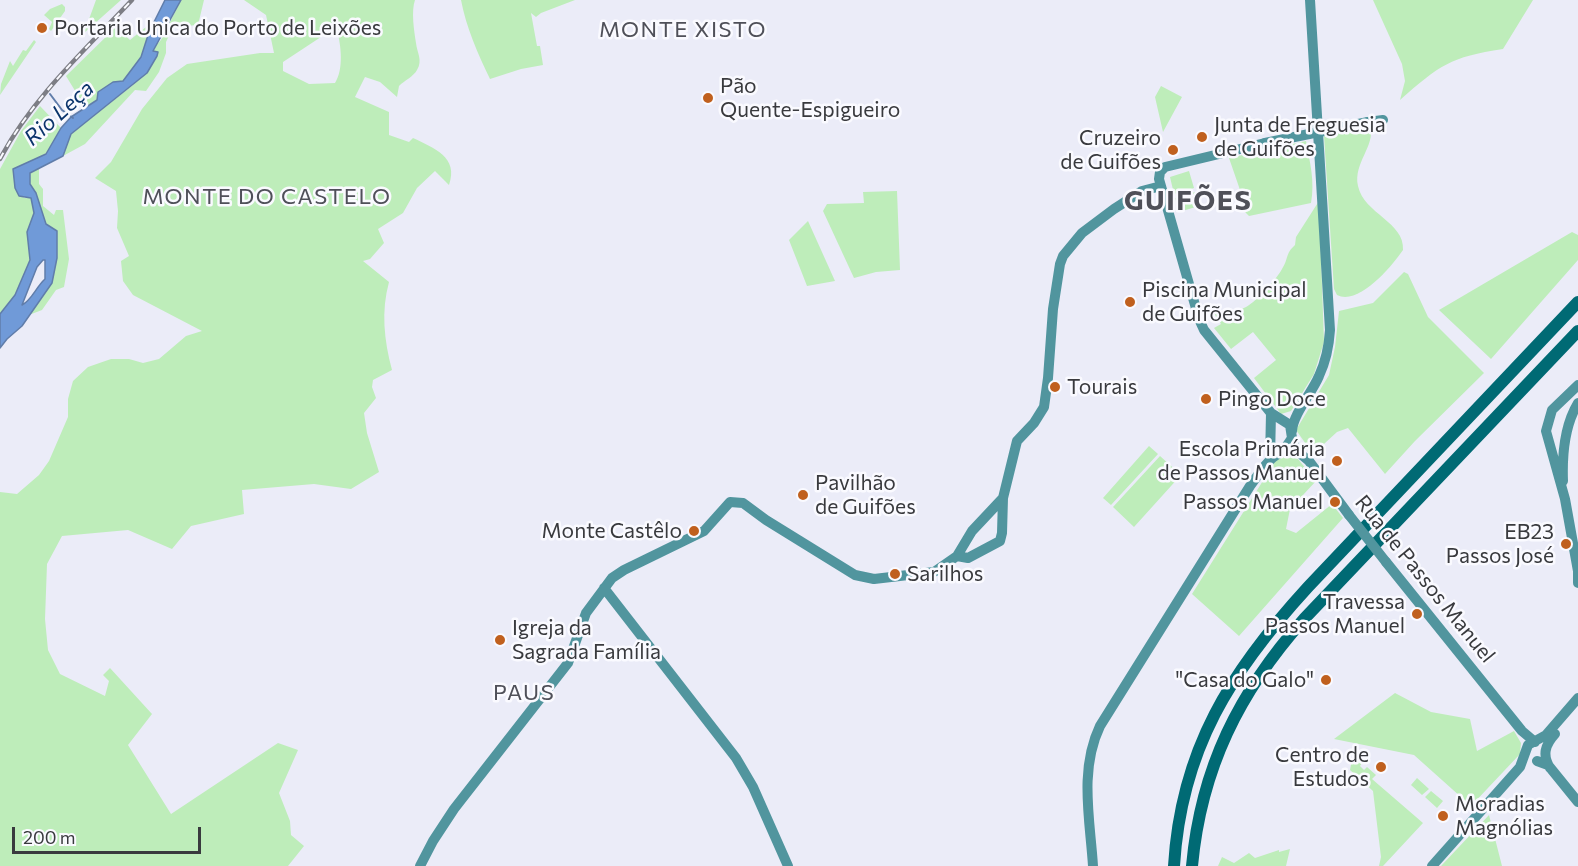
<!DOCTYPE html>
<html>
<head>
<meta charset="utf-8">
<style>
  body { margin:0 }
  #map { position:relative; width:1578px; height:866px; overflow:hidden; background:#ebecf8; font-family:Commissioner,sans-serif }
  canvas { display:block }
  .scale { position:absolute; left:12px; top:827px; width:189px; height:27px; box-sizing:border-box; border:3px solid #393a3e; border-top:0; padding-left:8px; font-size:18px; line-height:21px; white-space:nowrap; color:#393a3e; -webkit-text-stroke:4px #fafaff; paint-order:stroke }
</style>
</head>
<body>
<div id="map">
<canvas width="1578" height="866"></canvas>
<div class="scale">200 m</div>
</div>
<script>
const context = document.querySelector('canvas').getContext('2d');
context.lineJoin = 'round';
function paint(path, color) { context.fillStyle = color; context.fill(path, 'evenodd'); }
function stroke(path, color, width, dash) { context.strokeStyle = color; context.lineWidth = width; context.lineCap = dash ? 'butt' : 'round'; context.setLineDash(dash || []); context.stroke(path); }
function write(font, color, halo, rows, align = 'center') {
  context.font = font + ' Commissioner,sans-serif'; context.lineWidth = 5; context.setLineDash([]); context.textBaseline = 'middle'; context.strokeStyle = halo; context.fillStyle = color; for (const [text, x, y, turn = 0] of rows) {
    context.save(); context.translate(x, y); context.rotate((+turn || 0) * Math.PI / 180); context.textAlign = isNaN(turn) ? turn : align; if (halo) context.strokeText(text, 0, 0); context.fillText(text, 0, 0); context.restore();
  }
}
paint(new Path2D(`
  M96 0H121L84 33Z
  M181 0H204L198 25 173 27 166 42V53L159 72 146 91 135 90 85 144 63 156 71 134 133 85 156 45 161 40Z
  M244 0H415C411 11 414 31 416 43 417 53 423 60 417 70 414 76 404 81 399 86L397 97 380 82 365 77 355 97 389 112V135L409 142 413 138C434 148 459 157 449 185L435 171 417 188 403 213 378 229 384 243 370 259 363 261 389 282C381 311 384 340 392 370L373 380 372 387 376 398 364 413 367 433 379 472 351 489 314 484 242 490 244 514 191 526 172 549 128 530 62 536 47 564 45 619 48 650 60 674 105 696 109 681 103 675 110 668 152 714 128 745 171 814 278 743 298 750 279 793 290 821 291 835 304 846 288 866H0V492L17 494 39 475 49 461 68 417V399L73 381 88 367 111 359H129L143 363 159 359 186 336 202 331 133 295 123 281 121 261 129 256 117 228 118 211 116 191 95 178 111 162 142 109 167 78 187 64 260 53H274L266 15ZM337 30C341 45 344 69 335 83L309 84 283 71V62L327 33Z
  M461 0H575L541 13 536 17 531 13 537 46H540L543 65 521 69 490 79C478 54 466 27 461 0Z
  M1373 0H1533L1503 49C1450 57 1440 65 1400 100L1405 81 1402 64Z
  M62 4 65 7V11L51 31 49 29 52 22 44 15 50 9Z
  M116 27 130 40 146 27 149 32 141 57 123 81 113 82 97 100 85 107 66 76Z
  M34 40 36 42 0 95 1 84 10 61 13 66 23 50 26 51Z
  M1161 86 1182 97 1163 132 1155 97Z
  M40 106 61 128 46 154 13 169 24 198H31L34 214 27 232 30 260 15 295 0 314V169L21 131Z
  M1370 127C1376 145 1353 163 1358 186 1364 214 1405 222 1403 250 1392 266 1359 306 1337 295L1334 289 1324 136Z
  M1306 141C1310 163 1315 181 1311 203L1249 216 1245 212 1239 187 1229 158Z
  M39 168V184L43 189V206L54 215 56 210H63L69 259 64 287 56 290 42 310 29 315 52 283 46 224 36 193 30 184V173Z
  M1189 171 1194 188 1174 194 1170 177Z
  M897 191 900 270 876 272 854 278 823 211 827 204 864 203 863 192Z
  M1195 192 1199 206 1179 212 1175 198Z
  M1319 201 1324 342 1314 374 1291 411 1281 414 1254 378 1276 360 1253 332 1231 349 1214 328 1221 324 1214 313C1224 312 1236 312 1246 307 1257 301 1276 280 1282 269 1289 258 1285 254 1295 245L1296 237Z
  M808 221 835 281 807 286 789 240Z
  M1572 232 1578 235V260L1491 359 1439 310Z
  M1404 272 1408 274 1428 317 1484 373 1415 441 1385 474 1348 428 1337 432 1313 454 1296 430 1329 375 1335 347 1339 311 1373 303Z
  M1149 446 1158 454 1111 505 1103 498Z
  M1160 456 1181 475 1134 527 1113 507Z
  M1287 456 1298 459 1316 481 1290 509 1286 529 1296 533 1332 504 1343 518 1239 636 1192 594 1276 460Z
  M1395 693 1431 712 1470 719 1477 751 1514 731 1521 743 1520 754 1471 806 1414 755 1334 739Z
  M1352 759 1363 761 1360 766 1364 770 1367 767 1376 775 1372 779 1423 823 1383 866H1379L1381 857 1373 791 1350 770Z
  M1417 778 1429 789 1422 795 1411 785Z
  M1431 791 1443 801 1437 808 1425 797Z
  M1489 815 1502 866H1441Z
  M1290 849 1286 866H1218L1222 857 1234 863 1249 853 1255 858 1279 850V852Z`), '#beedba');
const water = new Path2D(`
  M165 0H181L153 51 158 52 157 56 147 73 71 134 63 156 30 173V184L36 193 46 224 57 231V258L52 283 22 326 7 339 0 348V314L15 295 30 260 27 232 34 213 31 198 19 196 15 188 13 169 46 154 61 128 71 117 97 100 98 92 113 82 123 81 141 57 149 32ZM43 260H45V279C36 287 32 300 22 305L37 267Z`);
paint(water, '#709ad8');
stroke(water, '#607daa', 1.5);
stroke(new Path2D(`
  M50 94 62 110 73 118`), '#607daa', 2);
stroke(new Path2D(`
  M1368 122 1383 120
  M1265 143 1165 167 1160 172 1159 179 1199 319 1204 330 1271 413 1290 425 1292 438 1284 450
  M1578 385 1552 410 1546 431 1565 499 1578 571
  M1292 431C1293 414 1312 393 1319 376 1326 361 1329 346 1330 330L1310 0
  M1294 445 1297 451 1309 461 1349 515
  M1270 460 1271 413
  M1563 481C1562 454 1564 426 1578 403
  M957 556 968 558 1000 541 1002 533 1003 498
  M1386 562 1522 731 1535 742
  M1578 570V583
  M604 588 736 758 753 787 788 866
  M1537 761 1548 765 1578 802
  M1550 768C1542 755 1545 745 1555 734
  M420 866 433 841 454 809 568 663 586 613 612 578 624 570 704 531 730 502 743 503 766 520 855 575 874 579 934 572 957 556 972 531 1003 498 1017 441 1034 423 1044 407 1048 378 1053 309 1060 264 1063 256 1082 233 1114 209 1142 191 1161 186
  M1093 866C1090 819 1079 770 1100 726L1250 486C1263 469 1273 447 1297 451
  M1432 866 1520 767 1528 745 1546 735 1578 698`), '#51959e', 10);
stroke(new Path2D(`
  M1174 866C1181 749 1231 671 1308 587L1578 302
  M1192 866C1201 768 1239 692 1304 619L1578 331`), '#006a74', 12);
const rail = new Path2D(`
  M0 159C32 98 85 50 132 0`);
stroke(rail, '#7d7e85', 4.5);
stroke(rail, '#fafaff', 2, [7]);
stroke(new Path2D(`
  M1265 143 1368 122
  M1349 515 1386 562`), '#51959e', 10);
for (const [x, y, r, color] of [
  [42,28,6,"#c0601e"],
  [708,98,6,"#c0601e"],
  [1202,137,6,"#c0601e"],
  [1173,150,6,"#c0601e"],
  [1130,302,6,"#c0601e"],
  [1055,387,6,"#c0601e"],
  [1206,399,6,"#c0601e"],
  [1337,461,6,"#c0601e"],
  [803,495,6,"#c0601e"],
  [1335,502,6,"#c0601e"],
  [694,531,6,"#c0601e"],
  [1566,544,6,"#c0601e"],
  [895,574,6,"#c0601e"],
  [1417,614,6,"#c0601e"],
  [500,640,6,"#c0601e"],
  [1326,680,6,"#c0601e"],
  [1381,767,6,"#c0601e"],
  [1443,816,6,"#c0601e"]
]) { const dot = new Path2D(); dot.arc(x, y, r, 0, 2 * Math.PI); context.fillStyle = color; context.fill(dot); stroke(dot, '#fafaff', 2); }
write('21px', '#393a3e', '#fafaff', [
  ["Portaria Unica do Porto de Leixões",54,28],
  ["Pão",720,86],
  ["Quente-Espigueiro",720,110],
  ["Junta de Freguesia",1214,125],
  ["de Guifões",1214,149],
  ["Cruzeiro",1161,138,"right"],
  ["de Guifões",1161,162,"right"],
  ["Piscina Municipal",1142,290],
  ["de Guifões",1142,314],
  ["Tourais",1067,387],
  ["Pingo Doce",1218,399],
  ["Escola Primária",1325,449,"right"],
  ["de Passos Manuel",1325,473,"right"],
  ["Pavilhão",815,483],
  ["de Guifões",815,507],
  ["Passos Manuel",1323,502,"right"],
  ["Monte Castêlo",682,531,"right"],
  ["EB23",1554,532,"right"],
  ["Passos José",1554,556,"right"],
  ["Sarilhos",907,574],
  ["Travessa",1405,602,"right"],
  ["Passos Manuel",1405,626,"right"],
  ["Igreja da",512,628],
  ["Sagrada Família",512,652],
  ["\"Casa do Galo\"",1314,680,"right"],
  ["Centro de",1369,755,"right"],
  ["Estudos",1369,779,"right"],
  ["Moradias",1455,804],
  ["Magnólias",1455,828]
], 'left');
write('21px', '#393a3e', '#fafaff', [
  ["Rua de Passos Manuel",1425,579,51]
]);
context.letterSpacing = '1.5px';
write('22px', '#4f5059', '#fafaff', [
  ["MONTE XISTO",683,30],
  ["MONTE DO CASTELO",267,197],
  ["PAUS",524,693]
]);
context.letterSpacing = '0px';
write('italic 22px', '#0b346b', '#fafaff', [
  ["Rio Leça",59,113,-42]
]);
context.letterSpacing = '1.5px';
write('bold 27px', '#4f5059', '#fafaff', [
  ["GUIFÕES",1188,201]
]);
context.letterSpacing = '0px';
</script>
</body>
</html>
